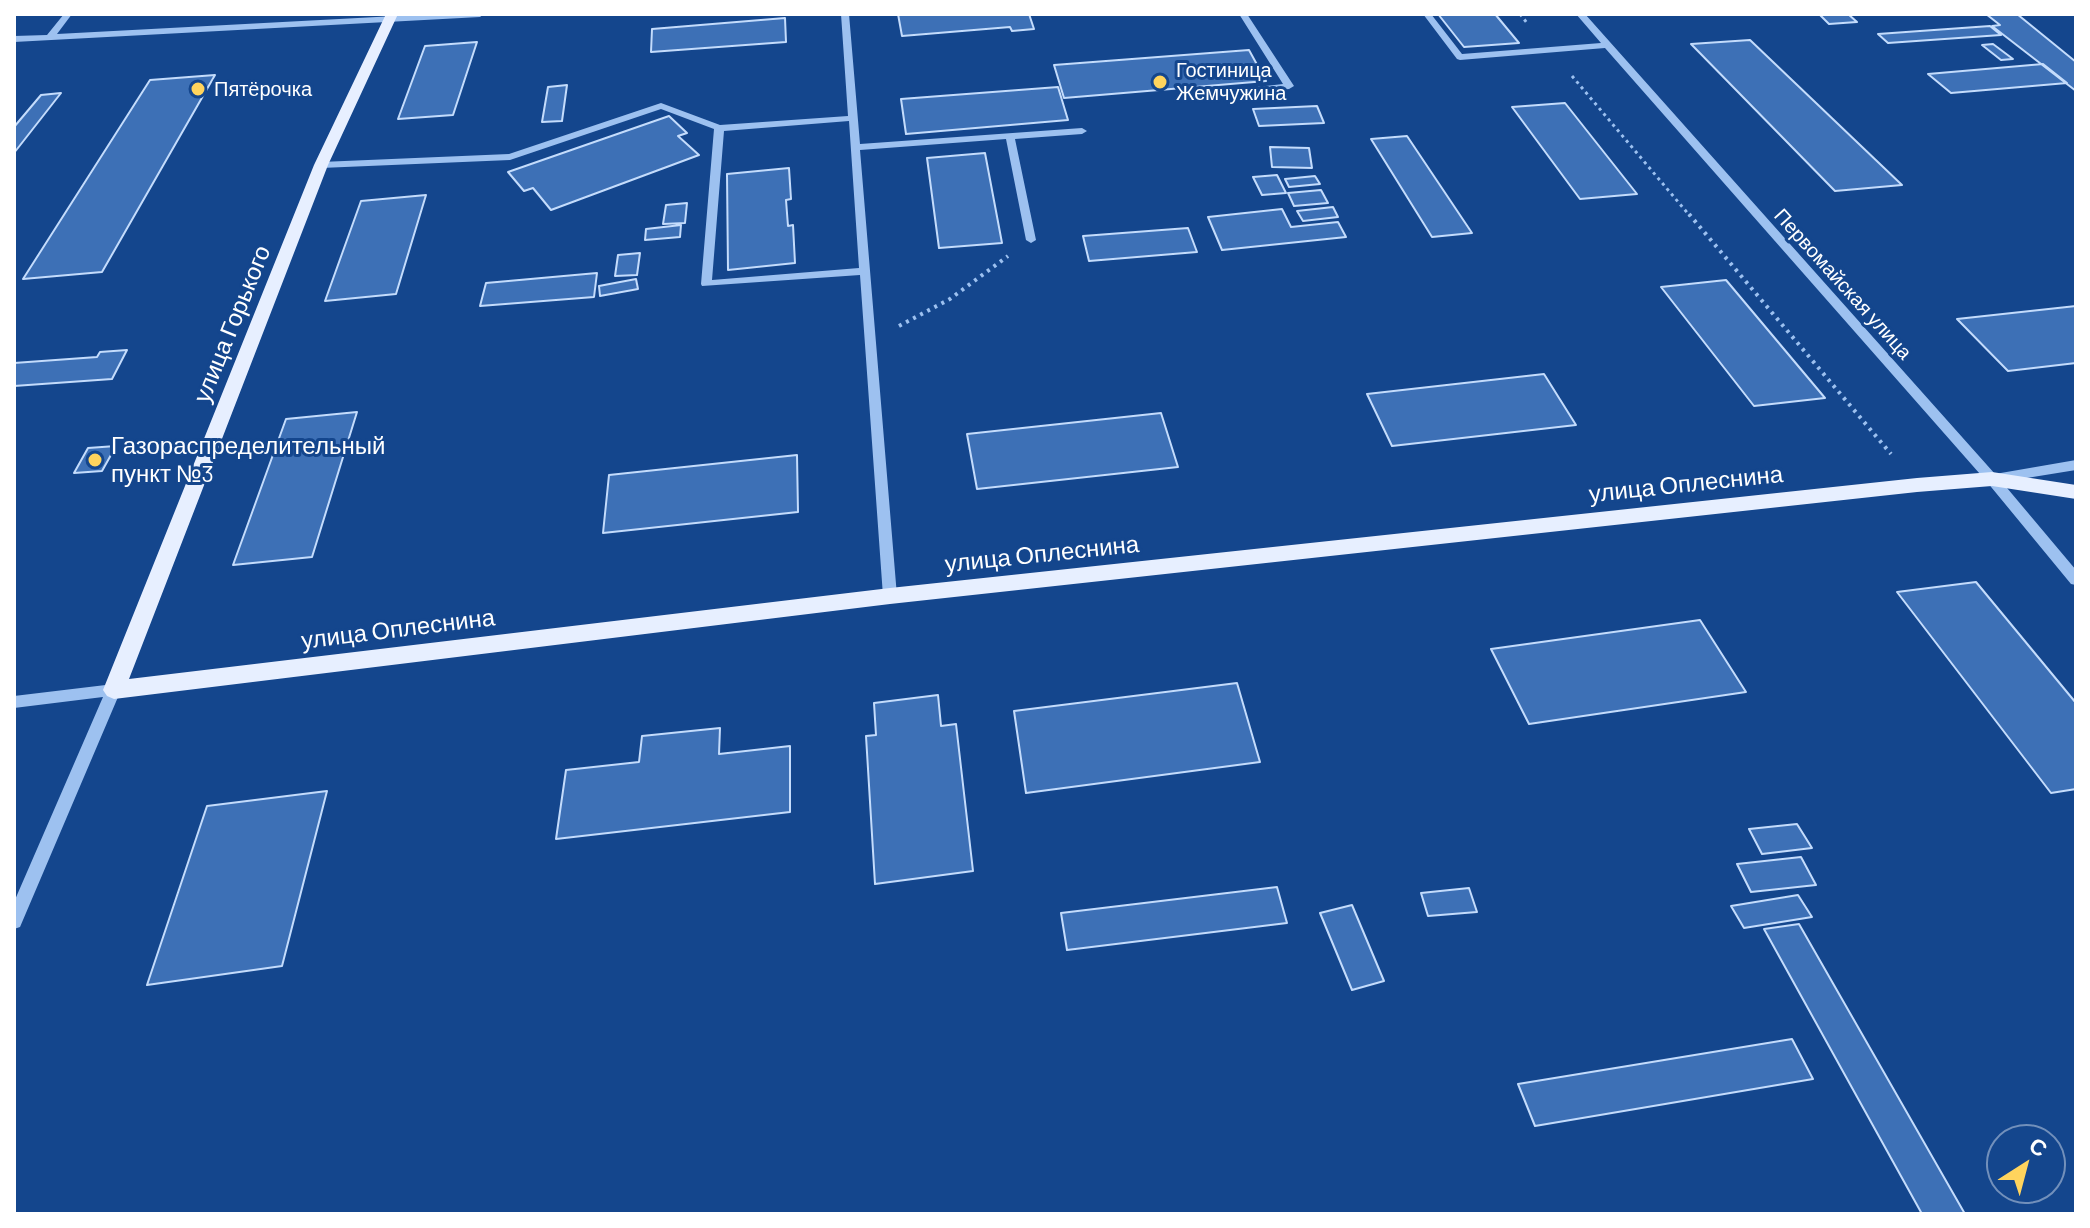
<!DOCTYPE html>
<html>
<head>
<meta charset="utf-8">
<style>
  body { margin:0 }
  #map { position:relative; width:2090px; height:1228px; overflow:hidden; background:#14468d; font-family:Barlow,sans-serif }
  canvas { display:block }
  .frame { position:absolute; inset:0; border:16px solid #fff; pointer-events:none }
  .north { position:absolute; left:1986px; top:1124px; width:80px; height:80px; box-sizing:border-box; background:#14468d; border:2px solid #7290bb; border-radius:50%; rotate:36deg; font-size:22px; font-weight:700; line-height:32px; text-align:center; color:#fff }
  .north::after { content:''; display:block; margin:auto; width:28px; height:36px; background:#ffd45d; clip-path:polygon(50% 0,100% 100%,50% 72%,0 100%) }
</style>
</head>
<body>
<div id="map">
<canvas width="2090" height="1228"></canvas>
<div class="frame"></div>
<div class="north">С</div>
</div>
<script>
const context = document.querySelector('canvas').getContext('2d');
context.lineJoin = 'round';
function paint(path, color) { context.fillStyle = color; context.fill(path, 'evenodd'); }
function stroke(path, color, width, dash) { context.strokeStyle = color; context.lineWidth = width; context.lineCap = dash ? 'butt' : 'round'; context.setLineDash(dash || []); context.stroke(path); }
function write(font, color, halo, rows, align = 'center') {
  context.font = font + ' Barlow,sans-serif'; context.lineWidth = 6; context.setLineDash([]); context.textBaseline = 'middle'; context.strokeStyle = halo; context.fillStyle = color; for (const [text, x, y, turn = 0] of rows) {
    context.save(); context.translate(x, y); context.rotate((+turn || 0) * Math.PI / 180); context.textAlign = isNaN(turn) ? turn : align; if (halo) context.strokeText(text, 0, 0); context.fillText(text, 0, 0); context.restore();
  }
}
const building = new Path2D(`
  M898 14H1029L1034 29 1012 31 1010 27 902 36Z
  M1438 14H1495L1519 43 1464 47Z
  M1819 14H1848L1857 22 1829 24Z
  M1986 14H2017L2076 62V91L1992 26 2000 25Z
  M785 18 786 42 651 52 652 29Z
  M1990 26 2001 35 1888 43 1878 34Z
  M1750 40 1902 185 1835 191 1691 44Z
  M477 42 453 115 398 119 425 46Z
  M1993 44 2013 59 2001 60 1982 45Z
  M1249 50 1266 81 1064 98 1054 65Z
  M2043 64 2067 83 1951 93 1928 74Z
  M215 75 102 272 23 279 150 80Z
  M567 85 562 121 542 122 548 87Z
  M1058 87 1068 120 906 134 901 99Z
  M61 93 14 153V127L41 95Z
  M1565 103 1637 194 1580 199 1512 107Z
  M1317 106 1324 123 1259 126 1253 109Z
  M669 116 687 133 678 136 699 155 551 210 533 188 524 191 508 172Z
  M1407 136 1472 233 1432 237 1371 139Z
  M1270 147 1309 148 1312 168 1272 167Z
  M985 153 1002 243 939 248 927 158Z
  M789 168 791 199 786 200 788 226 793 225 795 263 728 270 727 174Z
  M1277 175 1286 193 1262 195 1253 177Z
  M1315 176 1320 184 1289 187 1285 179Z
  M1321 190 1328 203 1294 206 1288 193Z
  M426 195 396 294 325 301 361 201Z
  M687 203 685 223 663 224 666 205Z
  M1333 207 1338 217 1303 221 1297 211Z
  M1282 209 1291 227 1338 222 1346 237 1222 250 1208 217Z
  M681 225 680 237 645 240 646 229Z
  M1188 228 1197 252 1089 261 1083 236Z
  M640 253 637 275 615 276 618 255Z
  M597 273 594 297 480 306 486 283Z
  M636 279 638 289 600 296 599 286Z
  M1726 280 1825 398 1754 406 1661 287Z
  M2076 306V363L2008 371 1957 319Z
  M127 350 112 379 14 386V363L97 357 100 352Z
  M1544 374 1576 425 1392 446 1367 394Z
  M357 412 312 557 233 565 286 419Z
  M1161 413 1178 467 977 489 967 434Z
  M116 446 102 471 74 473 88 448Z
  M797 455 798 512 603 533 609 475Z
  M1976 582 2076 703V789L2051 793 1897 592Z
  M1700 620 1746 692 1529 724 1491 649Z
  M1237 683 1260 762 1026 793 1014 711Z
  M938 695 941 726 956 724 973 871 875 884 866 736 876 735 874 703Z
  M720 728 719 754 790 746V812L556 839 566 770 639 762 642 736Z
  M327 791 282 966 147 985 207 806Z
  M1797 824 1812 848 1762 854 1749 829Z
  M1801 857 1816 885 1751 892 1737 864Z
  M1277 887 1287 923 1067 950 1061 913Z
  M1469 888 1477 912 1428 916 1421 893Z
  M1798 895 1812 917 1744 928 1731 906Z
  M1352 905 1384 981 1352 990 1320 913Z
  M1799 924 1965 1214H1922L1764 929Z
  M1792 1039 1813 1079 1535 1126 1518 1084Z`);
paint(building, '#3d70b6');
stroke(building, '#c4dcfc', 2);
stroke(new Path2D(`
  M1520 14 1527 23
  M1572 76 1690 216`), '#9dc1f0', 3, [3, 4]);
stroke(new Path2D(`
  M1689 214 1891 454
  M899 326 950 299 1008 256`), '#9dc1f0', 4, [3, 5]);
paint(new Path2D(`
  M64 14H72L57 34 433 14H484L480 17 14 42V36L47 35Z
  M841 14H849L860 144 1082 128 1087 131 1082 134 1015 139 1036 240 1031 243 1026 240 1006 139 860 150 897 596 895 600H885L883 596 860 275 702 286 701 284 714 129 661 109 510 160 321 168 316 165 321 162 509 154 661 103 720 125 848 116ZM849 121 859 268 712 280 724 131Z
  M1239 14H1247L1294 86 1289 89 1202 98V94L1205 93 1283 84Z
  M1423 14H1431L1462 54 1601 43 1576 14H1585L1995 474 2076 460V470L2002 482 2076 570V585L2071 584 1987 482 1605 48 1460 60 1457 59Z
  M114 684 119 686 121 690 20 927 14 929V902L103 697 14 708V696Z`), '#9dc1f0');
paint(new Path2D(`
  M386 14H398L328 165 129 679 890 588 1917 478 1992 472 2076 485V499L1992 486 1917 492 890 604 114 699 107 696 103 690 314 165Z`), '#e7efff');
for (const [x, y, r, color] of [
  [1160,82,8,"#ffd45d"],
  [198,89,8,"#ffd45d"],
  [95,460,8,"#ffd45d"]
]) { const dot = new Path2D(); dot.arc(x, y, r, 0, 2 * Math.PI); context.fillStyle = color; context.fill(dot); stroke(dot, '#14468d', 3); }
write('20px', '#fff', '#14468d', [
  ["Гостиница",1176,70],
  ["Жемчужина",1176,93],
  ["Пятёрочка",214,89]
], 'left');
write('20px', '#fff', '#14468d', [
  ["Первомайская улица",1843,284,48]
]);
write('24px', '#fff', '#14468d', [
  ["улица Горького",232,324,-68],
  ["улица Оплеснина",1686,484,-6],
  ["улица Оплеснина",1042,554,-6],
  ["улица Оплеснина",398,629,-7]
]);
write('24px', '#fff', '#14468d', [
  ["Газораспределительный",111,446],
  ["пункт №3",111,474]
], 'left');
</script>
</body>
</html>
